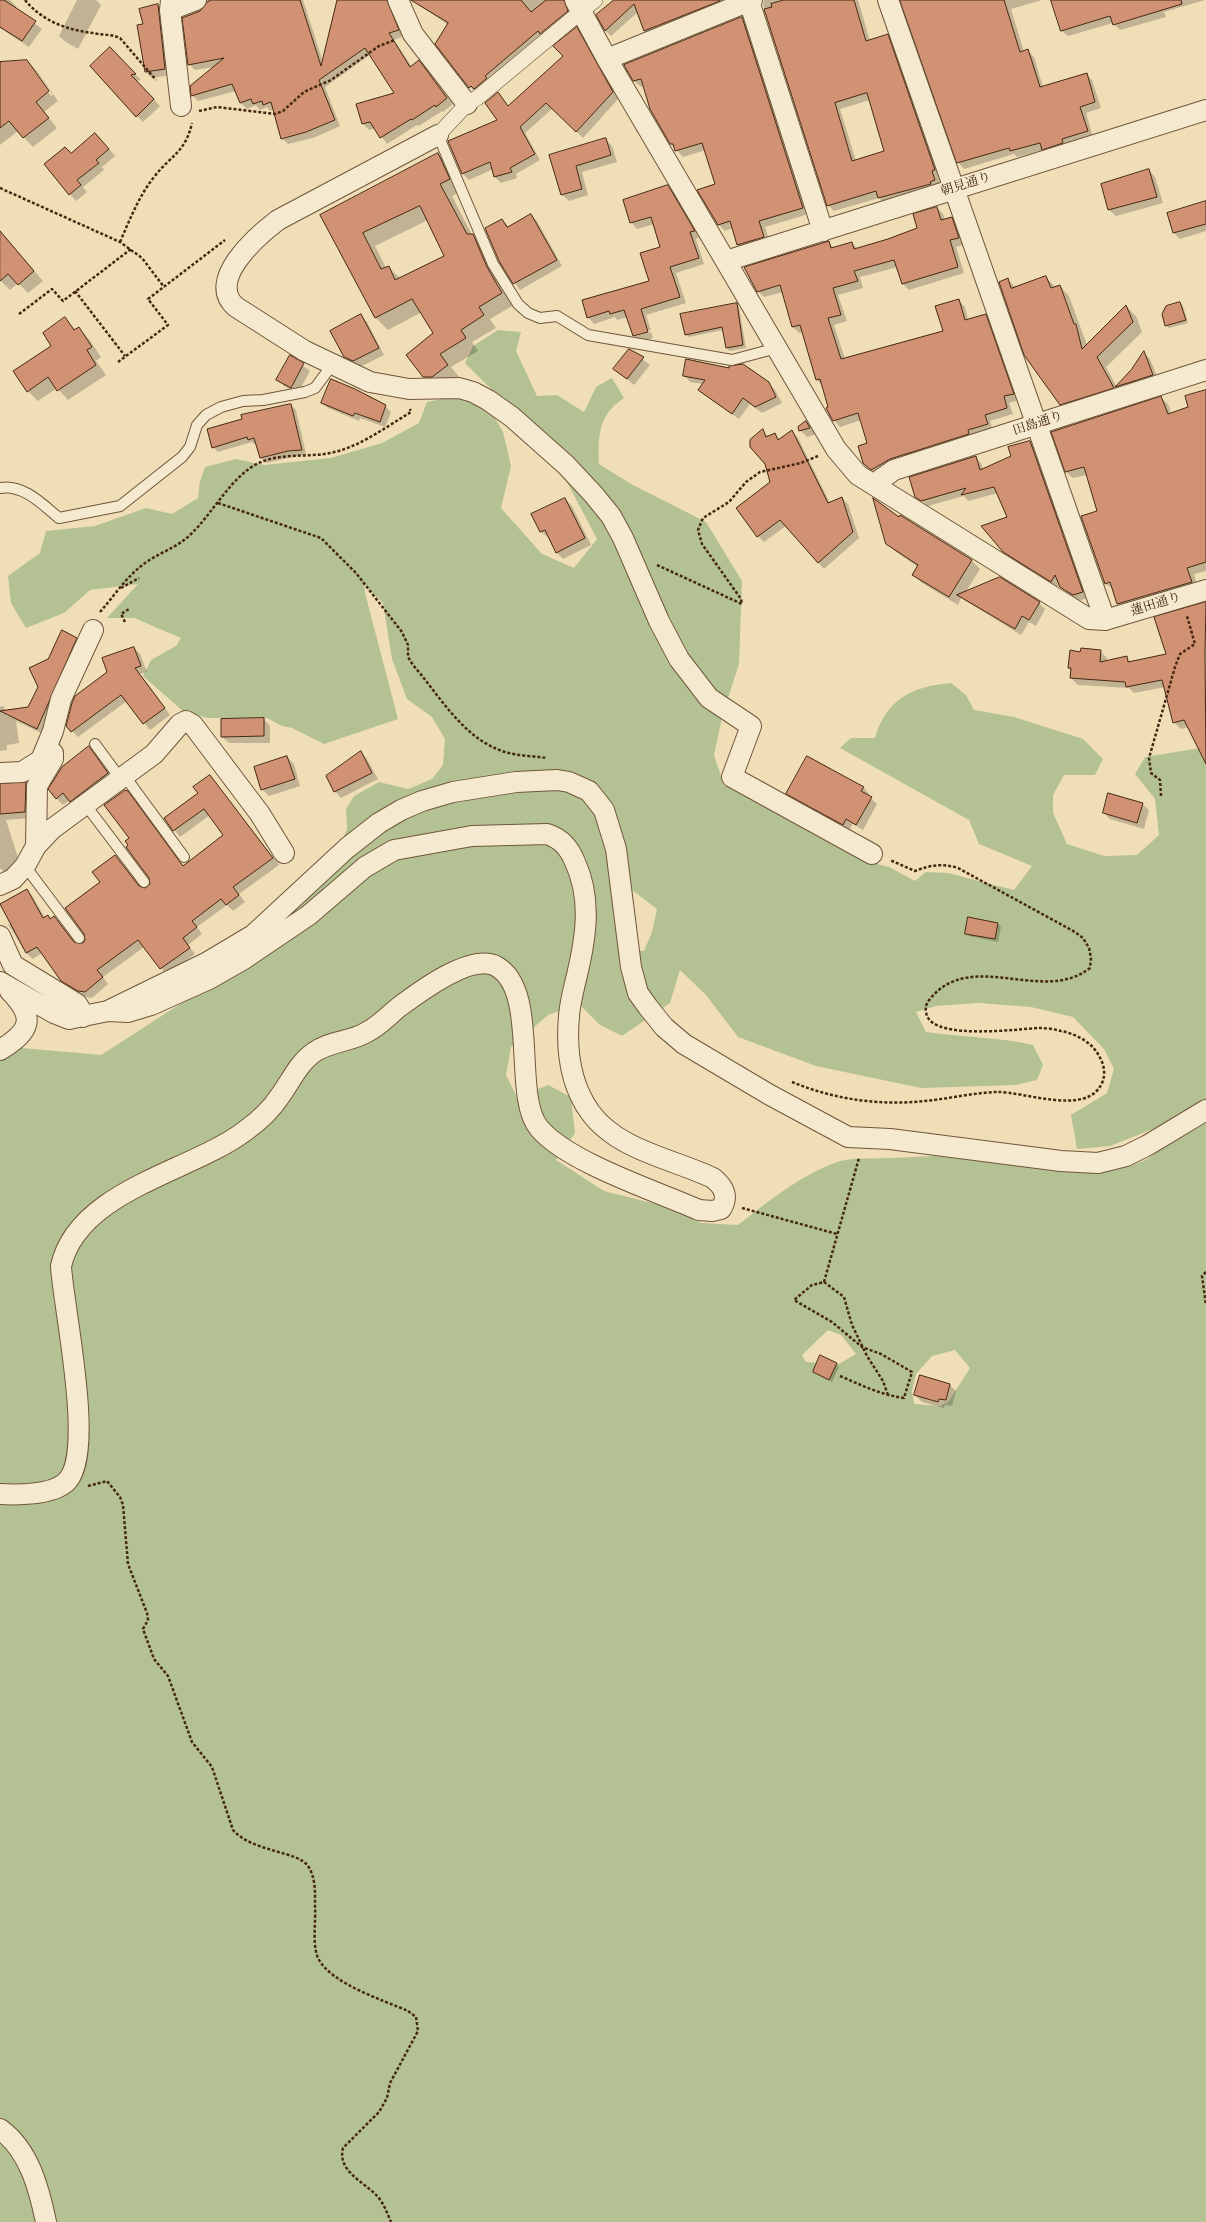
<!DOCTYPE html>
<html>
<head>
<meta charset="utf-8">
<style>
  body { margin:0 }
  canvas { display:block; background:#f0deb7 }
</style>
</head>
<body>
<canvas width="1206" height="2222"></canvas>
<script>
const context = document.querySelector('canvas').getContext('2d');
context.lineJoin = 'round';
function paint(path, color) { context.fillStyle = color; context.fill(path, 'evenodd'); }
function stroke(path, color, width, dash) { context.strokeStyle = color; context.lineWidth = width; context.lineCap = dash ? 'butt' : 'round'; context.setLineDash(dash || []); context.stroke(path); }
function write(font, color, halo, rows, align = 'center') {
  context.font = font + ' "IM FELL Double Pica","Noto Serif JP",serif'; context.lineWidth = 3; context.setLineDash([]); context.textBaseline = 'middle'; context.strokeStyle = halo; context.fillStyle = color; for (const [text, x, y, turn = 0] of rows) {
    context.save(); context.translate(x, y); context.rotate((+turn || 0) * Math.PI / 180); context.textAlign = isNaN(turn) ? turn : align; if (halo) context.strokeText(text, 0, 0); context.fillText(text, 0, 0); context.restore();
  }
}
paint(new Path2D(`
  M498 330 521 332 516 351 537 396 557 395 584 412 596 387 612 378 624 398C598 415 598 436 599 464L631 484 706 522 742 581 739 664 723 713 714 755 724 785 870 862 889 867 915 881 926 872 948 873 1014 890 1032 866 979 844 969 820 840 748 851 738H875C886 699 913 686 951 683L966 695 974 710 1014 717 1083 739 1103 759 1095 775H1064L1053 795V813L1067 844 1104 856 1137 855 1159 835 1155 799 1135 774 1145 757 1206 747V2222H0V1046L101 1055 219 979 265 927 273 902 299 878 339 848 347 829 346 809 354 796 379 782 408 789 432 779 443 765 445 739 432 717 407 699 392 659 383 603 364 584 365 593 398 719 324 744 292 728 282 726 267 718H208L184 712 143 676 151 660 176 646 181 638 134 618H107L138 584 90 590 64 613 26 628 11 603 8 576 40 553 46 531 95 526 146 508 172 514 198 498 200 481 205 467 236 459 264 465 331 458 382 443 419 423 427 402 458 396 489 407 503 432 511 466 501 508 542 554 574 568 597 539 568 484 531 440 495 393 465 363 473 346ZM628 887 657 909 652 932 644 951 619 948ZM680 970 706 995 738 1037 816 1066 921 1088 1016 1085 1037 1080 1043 1065 1033 1045C998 1037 962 1037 926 1032L916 1012 936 1006 979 1003 1031 1007 1073 1017 1104 1049 1114 1069 1107 1093 1071 1115 1077 1149 1110 1146 1158 1127 1149 1158C1085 1190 1021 1159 956 1156 934 1155 911 1158 889 1158 873 1159 852 1157 837 1162 799 1176 769 1201 738 1225L702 1223 660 1205 604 1191 556 1160 575 1133 571 1097 548 1085 517 1097 506 1075 511 1047 548 1015 579 1004 600 1025 622 1036 670 1003ZM828 1330 841 1335 856 1354 839 1364 806 1362 802 1355ZM955 1350 970 1368 949 1401 940 1406 914 1404 912 1391 916 1374 932 1356Z`), '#b4c293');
paint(new Path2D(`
  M0 0H10L16 6 15 8 42 29 29 47 0 28Z
  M77 0H96L101 5 78 49 66 42 59 36Z
  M207 0H303L323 62 338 0H390L404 36 394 40 412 67 419 61 453 104 443 112 442 111 419 126 417 125 387 144 375 128 369 130 363 124 357 104 396 93 371 54 325 87 340 126 313 138 288 144 282 138 274 109 270 111 267 107 260 110 256 105 247 109 241 103 236 91 198 101 192 95 215 67 195 70 189 64 184 18 206 8Z
  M412 0H571L573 17 476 93 470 87 448 25Z
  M612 0H742L651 37 645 31 638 12 611 36 605 30Z
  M764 0H858L870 41 888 35 894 42 941 176 938 177 941 186 885 204 879 198 834 211 828 205 763 4ZM870 100 886 152 856 161 840 109Z
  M901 0H1042L1011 9 1024 52 1028 51 1034 57 1043 87 1086 74 1092 80 1101 108 1086 113 1093 137 1049 155 1043 150 1017 157 1014 154 964 169 958 162Z
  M1052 0H1205L1164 12 1166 17 1120 30 1113 23 1068 36 1061 30Z
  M159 5 165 12 171 75 152 78 146 72 144 24 141 10Z
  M742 18 748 24 809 214 765 227 770 243 745 251 738 245 733 228 725 231 718 224 716 185 706 150 683 157 671 144 644 86 641 87 634 81Z
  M577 28 582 34 618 99 583 138 553 108 525 133 540 160 516 174 517 178 501 183 495 177 493 169 469 180 463 174 499 120 498 94 509 107 565 56Z
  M110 49 141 80 137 81 160 106 143 122 137 116Z
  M27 61 37 71 58 101 44 112 57 128 33 147 18 131 0 145V65ZM33 70H35L53 95 51 96Z
  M606 140 612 146 617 162 582 172 588 195 569 201 562 194 551 156Z
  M102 141 115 156 102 167 104 170 83 187 87 192 76 201 70 194 72 154Z
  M438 154 450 166 461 192 452 196 472 235 485 247 514 305 490 319 496 328 472 342 478 351 451 367 460 378 445 389H437L424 377 435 333 422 312 388 330 376 318 322 215ZM428 220 446 256 400 278 388 267 386 268 375 246Z
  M1149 170 1155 177 1163 203 1116 216 1109 210Z
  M668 186 674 193 700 237 696 239 704 264 676 273 686 303 646 315 651 330 636 334V336L651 332 653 338 641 342 634 336 628 317 617 320 615 317 594 324 588 317 650 281 661 248 654 224 637 229 631 222Z
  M1206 202V231L1180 239 1174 233 1169 213Z
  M937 208 943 214 945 220 952 218 958 225 965 244 956 247 964 273 909 290 903 284 898 267 860 277 863 288 838 295 847 321 834 325 845 359 944 332 958 300 965 307 968 320 985 315 992 321 1019 400 1009 403 1013 414 990 421 993 431 878 475 871 470 868 444 861 420 840 427 834 420 823 386 817 380 803 332 799 333 793 327 783 292 764 297 758 291 828 242 834 248 852 243 858 249 888 240 919 229Z
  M531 215 537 221 562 266 520 290 500 261 502 220 509 227Z
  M0 231 43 281 28 293 18 283 10 290 0 280Z
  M1046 277 1056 288 1060 286 1069 296 1087 345 1126 306 1136 316 1142 332 1106 367 1117 387 1132 371 1144 353 1150 359 1159 381 1070 414 1060 404 1025 354 1008 280 1016 288Z
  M1180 303 1183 306 1188 323 1169 328 1166 325Z
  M736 304 739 307 746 348 730 351 727 348 723 330 689 337 686 334Z
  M361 316 367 322 384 355 360 367 352 363 345 356Z
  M65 319 76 330 79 329 89 339 101 357 96 361 106 375 68 400 57 388 38 401 28 391 53 346Z
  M630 350 650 365 634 385 615 369Z
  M290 356 310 371 298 393 284 386 278 379Z
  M684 375 768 383 775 390 782 403 762 413 750 404 739 419 706 396 699 390 703 384 690 382Z
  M1206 391V571L1194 574 1198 589 1125 611 1118 604 1114 590 1105 583 1098 512 1087 475 1073 478 1066 472 1161 398 1168 404 1171 413 1190 407Z
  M322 403 385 406 391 412 385 427 360 418 359 421 328 408Z
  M291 405 296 410 306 454 266 463 261 458 257 443 254 444 252 442 218 452 213 447Z
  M806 422 813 429 816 434 807 437 800 430Z
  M762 431 769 437 775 434 780 440 792 432 798 438 830 503 842 498 848 504 859 538 824 569 786 526 764 542 758 536 772 483Z
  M1030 442 1036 448 1088 598 1079 601 1067 593 1060 584 1057 587 1010 558 1004 551 1009 517 998 493 968 501 964 496 928 506 916 496 975 457 981 463 983 469 1012 457Z
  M565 499 572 506 591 545 563 559 557 553 549 538 541 532 533 515Z
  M899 519 971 560 980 569 965 593 1039 603 1045 609 1036 626 1029 622 1021 635 961 598 958 605 922 583 913 574 918 567 896 552 887 543Z
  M1205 603 1206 749 1204 750 1188 727 1181 729 1174 722 1165 687 1134 693 1129 688 1078 685 1071 678 1072 671 1069 668 1081 653 1100 651 1107 658V662L1126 658 1131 662 1167 655Z
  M76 638 82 645 43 734 16 721 19 743 7 745V750L0 751V707L3 706 7 711 29 707 39 687 48 660Z
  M134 648 140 654 147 672 140 674 170 715 150 730 127 701 78 737 72 731 108 673Z
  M264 719 270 726V743H229L222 737Z
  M89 748 114 780 77 808 70 800 63 805 56 798Z
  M361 752 367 759 378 779 341 798 335 791Z
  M287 757 294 764 300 786 269 796 262 789Z
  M210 776 279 865 239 894 245 902 233 911 227 905 197 927 202 934 188 945 195 954 167 975 144 947 103 977 108 984 92 998 86 997 68 987 42 953 33 959 26 953 8 924H11L0 905 27 890 33 897 45 918 47 916 51 919 54 917 75 943 83 944 86 940 101 882 115 856 141 888 145 889 151 885 150 878 130 839 127 792 183 866 224 835 210 815 180 837 165 818 199 793Z
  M26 783 33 790 31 818 6 820 21 867 5 873 0 868V784Z
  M863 787 869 794 868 796 877 804 863 830 853 824 849 830 794 800 787 793Z
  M1142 804 1149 810 1144 829 1110 819 1104 813Z
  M998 924 1001 927 998 942 969 936 966 933Z
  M836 1364 839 1367 832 1382 814 1372Z
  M950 1385 956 1391 952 1406 945 1405 944 1408 922 1402 915 1395Z`), '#0003');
const building = new Path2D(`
  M0 0H4L36 21 22 41 0 27Z
  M212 0H300L321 66 337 0H387L399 30 389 33 410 67 419 60 447 98 436 107 435 105 412 120 411 119 380 138 370 122 362 124 356 104 394 93 365 48 319 80 335 120 306 132 281 139 271 102 263 105 262 101 253 104 251 99 240 103 232 84 191 96 190 86 224 58 188 65 182 18 200 11 207 2Z
  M411 0H521L531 12 546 0H564L568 11 540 34 538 31 485 76 487 78 474 89 471 86 469 88 435 44 448 23Z
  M614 0H720V1L644 31 634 4 605 31 596 15Z
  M784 0H854L866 41 888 34 935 170 932 171 935 180 930 182 931 184 878 198 876 191 827 206 764 9 772 7 771 4ZM867 93 884 151 852 161 835 103Z
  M900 0H1004L1020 52 1028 49 1040 87 1087 73 1095 102 1080 107 1088 131 1062 139 1063 143 1042 150 1040 143 1010 151 1009 148 957 163Z
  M1051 0H1181L1182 4 1113 25 1110 16 1061 31Z
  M158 4 165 69 145 72 137 25 143 24 139 9Z
  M742 17 803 208 759 221 764 237 737 245 730 221 718 225 697 190 715 184 702 143 675 151 673 144H670L650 109 641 79 633 81 624 65Z
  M577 27 613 92 576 132 546 103 520 127 535 154 510 168 512 172 494 177 490 162 462 174 448 141 497 120 485 103 498 92 508 106 563 56 553 46Z
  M110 47 136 74 131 75 154 99 136 117 90 66Z
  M27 60 49 91 36 102 49 118 23 138 9 121 0 128V62Z
  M95 133 109 149 96 160 99 163 77 180 81 185 69 195 44 164 65 147 71 153Z
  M606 138 611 155 576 166 582 189 561 195 549 155Z
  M438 153 450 179 440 184 467 234H473L487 267 502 293 479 307 484 315 461 330 466 338 440 354 448 365 432 377H423L406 355 433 333 412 299 375 318 320 215ZM420 206 444 256 395 280 389 266 381 269 363 233Z
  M1149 169 1157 197 1108 210 1101 184Z
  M668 185 695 231 690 232 699 258 670 267 680 297 641 309 648 332 633 336 624 310 610 314 609 311 587 318 582 300 649 281 640 253 660 247 651 217 630 223 623 200Z
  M1206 201V224L1173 233 1167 213Z
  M937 207 941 220 952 217 959 238 950 240 958 267 902 284 894 260 854 271 858 281 833 288 841 315 828 318 841 359 943 331 935 306 959 299 965 320 986 314 1014 394 1004 396 1007 408 985 415 988 424 968 430 969 434 890 459 871 470 863 463 858 446 867 443 858 413 833 421 826 408 828 407 820 379 816 380 800 325 792 327 780 285 757 292 744 267 829 241 831 248 852 242 854 249 888 239 917 228 913 214Z
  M531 214 557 260 513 284 499 261 485 228 502 219 507 227Z
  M0 231 34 271 18 285 8 274 0 281Z
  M1046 276 1051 288 1060 285 1074 324H1076L1082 349 1126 305 1133 322 1097 357 1114 388 1060 405 1024 355 999 282 1008 278 1011 288Z
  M1180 302 1186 320 1165 326 1162 314 1166 306Z
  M737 303 743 345 726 348 722 327 685 335 680 314Z
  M361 314 379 348 353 361 344 357 330 331Z
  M65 317 74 330 79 327 92 347 87 350 96 365 57 391 48 377 27 392 13 371 51 346 43 333Z
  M629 349 644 357 627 379 613 369Z
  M1144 351 1153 375 1115 387 1131 370Z
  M290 355 304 363 291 388 276 380Z
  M686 359 729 368V366L743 364 769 382 776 397 755 407 743 398 732 414 698 390 705 380 683 376Z
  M331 379 355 389 386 405 380 422 355 413 353 416 321 403Z
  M1206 390V562L1187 568 1192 582 1117 604 1110 582 1105 584 1081 516 1097 511 1084 467 1065 472 1051 432 1161 396 1168 414 1188 407 1185 396Z
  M291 404 302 450 288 451 260 458 254 438 248 440 247 437 212 448 207 429 242 419 241 415Z
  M806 421 810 428 799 431 798 427Z
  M763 429 766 437 775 433 778 440 792 430 828 503 842 497 853 532 818 563 780 520 757 537 736 508 770 482 765 464 750 447V440Z
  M1030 441 1083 592 1073 595 1060 587 1055 575 1051 582 1003 552 981 526 1007 517 994 487 961 495 966 488 921 501 915 497 909 477 976 456 980 470 1011 456 1008 447Z
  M565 498 585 538 556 553 545 530 540 532 531 514Z
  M873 498 899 517 900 515 972 560 949 597 912 575 918 565 886 544Z
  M1000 577 1040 602 1029 620 1022 616 1015 629 957 595Z
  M1206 602 1205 653 1206 764 1184 720 1173 723 1162 680 1126 687 1125 682 1070 678 1071 668H1068L1070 650 1080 652 1081 648 1101 650 1100 662 1127 656 1128 662 1166 654 1154 617Z
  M62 630 77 638 37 729 0 711 28 707 38 687 29 668 48 659Z
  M134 647 141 666 135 668 165 708 143 724 121 695 71 732 66 726 72 703 75 696 107 672 102 658Z
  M264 718V736L221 737V719Z
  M89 746 108 773 70 802 63 793 56 799 48 789 62 767Z
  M361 751 372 773 334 792 326 776Z
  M287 756 295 779 261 790 254 767Z
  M807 756 864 787 861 791 872 797 856 825 846 819 843 825 786 794Z
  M210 775 273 858 233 887 239 895 226 905 221 899 192 921 197 927 183 938 190 948 160 969 138 940 97 970 103 977 85 992 78 991 61 981 37 947 26 953 0 904 27 889 43 918 48 915 50 919 54 916 74 942 83 943 85 940 84 934 65 908 100 882 92 872 115 855 139 886 145 888 150 884 149 878 126 847 128 845 125 841 129 838 104 805 125 790 128 791 183 866 223 835 204 809 173 831 164 818 198 793 193 787Z
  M26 782 25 812 0 814V784Z
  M1108 793 1143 803 1137 823 1103 813Z
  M968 917 998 923 995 939 965 934Z
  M820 1355 837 1363 829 1380 813 1372Z
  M920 1375 950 1384 946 1400 939 1399 938 1402 914 1395Z`);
paint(building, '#d19273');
stroke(building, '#462812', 1);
const service = new Path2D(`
  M438 135 493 264 518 304 528 313 540 318 557 316 588 335 732 360 777 348
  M0 488C24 484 43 505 59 518L120 506 182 457 190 447 197 425 206 415 221 407 243 401 263 400 305 392 315 388 332 365
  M95 744 120 778
  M124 775 184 857
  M85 804 144 882
  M25 866 79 938`);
const pedestrian = new Path2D(`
  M438 135 467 104 477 98 595 0`);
const minor = new Path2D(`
  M171 0 170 10 181 106
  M398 0 413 34 467 104
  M575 0 607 59 836 449 858 475 1089 619 1105 620 1206 590
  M888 0 1105 620
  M749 1 823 231
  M170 10 196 0
  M607 59 752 0
  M438 135 278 220C257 236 205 281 236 307L305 351 370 382 409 389 459 388 473 392 488 400 512 417 566 465 594 495 611 516 623 538 659 621 679 659 709 698 751 726 732 777 872 854
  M726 261 1206 110
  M874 484 894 470 1206 370
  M0 773 22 772 41 760 53 731 61 699 93 630
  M36 846 37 786 53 759V753
  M0 885 13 879 25 866 36 846 52 829 154 754 180 724 186 721 193 725 260 814 284 853
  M0 936 13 965 77 1004 82 1012 83 1017
  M0 982 54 1013 69 1019 108 1011 206 963 253 935 347 848 379 823 401 810 422 801 453 792 516 782 557 780 569 782 589 791 604 810 616 849 631 967 638 993 648 1007 664 1027 684 1044 770 1095 848 1137 890 1139 1061 1161 1098 1163 1126 1156 1148 1145 1206 1110
  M0 1050C31 1031 36 1018 10 991
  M0 1494C17 1495 51 1495 65 1483 97 1458 63 1307 61 1266 78 1190 191 1172 245 1131 259 1121 271 1110 280 1096 291 1081 298 1064 313 1053 329 1041 351 1042 367 1032 379 1026 389 1015 399 1007 419 992 471 953 496 966 540 990 512 1096 539 1128 567 1162 656 1191 699 1210L712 1211 721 1209C729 1196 724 1187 713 1178 673 1159 617 1150 590 1112 570 1084 566 1049 569 1016 570 1002 574 988 577 975 586 937 592 899 575 862 569 848 562 839 547 834L472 836 394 850 365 867 309 915 244 959 209 979 151 1005 128 1012 108 1011
  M0 2129C29 2150 39 2188 46 2222`);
stroke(service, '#70563b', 12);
stroke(pedestrian, '#70563b', 16);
stroke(minor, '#70563b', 22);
stroke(new Path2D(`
  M25 0C42 21 67 30 93 33 102 35 111 34 120 38L156 80
  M199 111 217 107 275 114 283 111 304 92 331 80 379 46 395 40
  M0 188 120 242 142 258 164 287
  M120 242C130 219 139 196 154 177 172 154 185 153 192 123
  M75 291 125 356
  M19 314 52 289 63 301 131 249
  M118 362 168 325 148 299 225 240
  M218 503 321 538 356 573 402 632 408 645V657L413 665C440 696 463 739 505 752 518 756 534 756 547 758
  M657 565 742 604 741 599 702 544 698 530 703 518 729 502 746 482 760 472 801 463 818 456
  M121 588 139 578
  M100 612C115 595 128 574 148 561 163 551 178 547 191 534 212 514 230 479 255 465 278 452 305 458 330 453 358 448 386 427 411 412L410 409
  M125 622 121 614 129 609
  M1161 796 1160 780 1151 773 1149 758 1175 667 1180 654 1195 644 1187 616
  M792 1082C833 1099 879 1106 924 1101 948 1099 972 1093 996 1092 1024 1091 1087 1117 1102 1083 1106 1074 1104 1064 1099 1056 1092 1042 1076 1034 1061 1031 1054 1029 1046 1028 1039 1028 1017 1029 937 1040 927 1016 925 1009 925 1005 930 999 971 948 1043 1005 1090 968L1091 958 1089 948 1083 938 1075 932 958 868C943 863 930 865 915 871L890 860
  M742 1208 837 1234
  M1206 1272 1202 1276 1206 1305
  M824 1282 859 1158
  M840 1376C861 1385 881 1395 904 1398L912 1372 881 1354 862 1347 832 1322 794 1300 812 1285 824 1282 844 1297 852 1325 867 1356 883 1381 888 1395
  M88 1486 107 1481 120 1497 123 1505 128 1564 147 1613 148 1620 143 1629 154 1659 168 1676 192 1742 212 1767 233 1830C252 1852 298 1851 308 1866 316 1878 315 1893 315 1907 316 1922 312 1944 318 1958 331 1984 383 2000 408 2011L416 2017 418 2031 390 2083 387 2098 379 2112 343 2148C337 2172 365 2182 378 2197 384 2204 387 2213 391 2222`), '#462812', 2.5, [3, 2]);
stroke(service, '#f5ead0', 10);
stroke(pedestrian, '#f5ead0', 15);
stroke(minor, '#f5ead0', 20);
write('13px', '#462812', '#f5ead0', [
  ["朝見通り",966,185,-17],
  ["田島通り",1038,424,-18],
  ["蓮田通り",1156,605,-17]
]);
</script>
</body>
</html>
